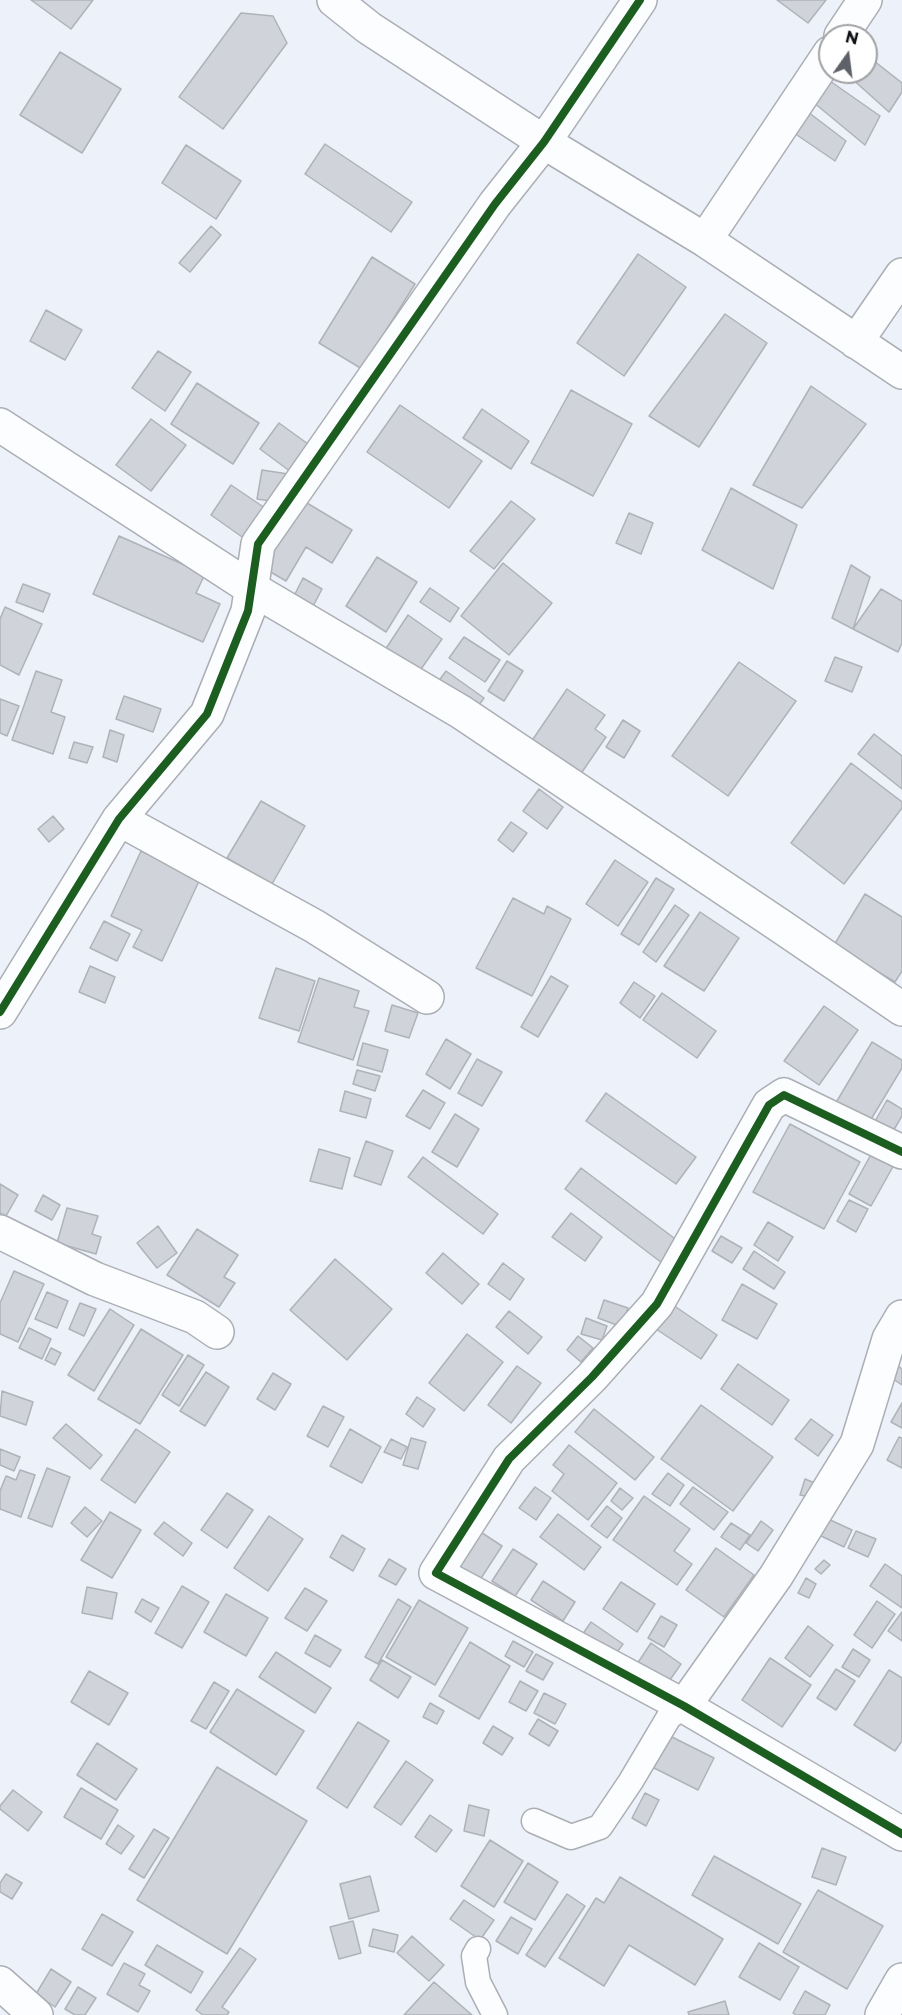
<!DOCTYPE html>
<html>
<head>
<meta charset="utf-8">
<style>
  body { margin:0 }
  #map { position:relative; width:902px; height:2015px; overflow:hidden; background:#edf1f9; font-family:Montserrat,sans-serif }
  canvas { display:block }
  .north { position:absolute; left:818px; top:24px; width:60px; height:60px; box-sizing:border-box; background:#fff; border:2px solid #a0a1a3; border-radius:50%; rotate:14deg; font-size:16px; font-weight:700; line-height:24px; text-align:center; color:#111318 }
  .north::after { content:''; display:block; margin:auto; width:21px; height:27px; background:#5e6167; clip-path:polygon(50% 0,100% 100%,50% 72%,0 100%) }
</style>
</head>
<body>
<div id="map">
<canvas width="902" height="2015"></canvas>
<div class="north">N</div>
</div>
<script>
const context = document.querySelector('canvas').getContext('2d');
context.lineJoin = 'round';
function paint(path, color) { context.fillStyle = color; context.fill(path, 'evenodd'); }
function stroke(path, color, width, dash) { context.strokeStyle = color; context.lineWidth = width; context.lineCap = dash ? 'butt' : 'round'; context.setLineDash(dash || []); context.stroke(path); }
const building = new Path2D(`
  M31 0H93L71 29Z
  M777 0H826L808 23Z
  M241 13 273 16 287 43 223 129 179 97Z
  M60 52 121 89 82 153 20 115Z
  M869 57 902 83V92L889 112 850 77 855 72H866V60Z
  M830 81 880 116 865 145 813 102Z
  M808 112 846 141 835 161 794 133Z
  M325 144 412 202 391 232 305 174Z
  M186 145 241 181 216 219 162 183Z
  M211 226 221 235 190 272 179 263Z
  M638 254 686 287 624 376 577 343Z
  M372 257 415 284 362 369 319 343Z
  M46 310 82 330 65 360 30 341Z
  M725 314 767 343 699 447 649 416Z
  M158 351 191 372 165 411 132 388Z
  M197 383 259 423 233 464 171 424Z
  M811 386 866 424 802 508 753 485Z
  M571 390 632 424 593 496 531 463Z
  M400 405 482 461 449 508 367 452Z
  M482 409 529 441 511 469 463 438Z
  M151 419 186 445 151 491 116 465Z
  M279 423 315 449 295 475 260 449Z
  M262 470 295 475 291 504 257 499Z
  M231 485 265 508 245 539 211 515Z
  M731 488 797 525 773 589 702 550Z
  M302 500 352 530 332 563 306 547 286 581 262 567Z
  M511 501 535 519 494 569 470 551Z
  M629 513 653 523 641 554 616 543Z
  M119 536 205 574 196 593 220 604 203 642 93 594Z
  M377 557 417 582 386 632 346 606Z
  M503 563 552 603 509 655 461 616Z
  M851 565 870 577 853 629 832 618Z
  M303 578 322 589 309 614 290 604Z
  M23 584 50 594 43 612 16 602Z
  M430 588 459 608 450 622 420 602Z
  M881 589 902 601V643L898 652 853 629Z
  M5 607 42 624 19 675 0 665V619Z
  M408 615 442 639 419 672 385 650Z
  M464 637 500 660 485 682 449 658Z
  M835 657 862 667 852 692 825 681Z
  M507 661 523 671 504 701 488 691Z
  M739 662 796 701 728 796 672 756Z
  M36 671 62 680 51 712 65 717 53 754 12 740Z
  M446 671 484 698 474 712 435 686Z
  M567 689 605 715 595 729 606 737 578 778 529 745Z
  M124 696 161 709 153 732 116 719Z
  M0 699 19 706 7 736 0 733Z
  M623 720 640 731 624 758 606 747Z
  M110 730 124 735 117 762 103 757Z
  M874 734 902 756V789L858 754Z
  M74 742 93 747 87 763 69 758Z
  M851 763 902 802V808L844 884 791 843Z
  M539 789 563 807 547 829 523 811Z
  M261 801 305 826 272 884 227 858Z
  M53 816 64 829 49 842 38 829Z
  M511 822 527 833 513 852 498 840Z
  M141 851 200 879 162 961 133 947 142 930 111 916Z
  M615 860 648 882 618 926 586 904Z
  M656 878 674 889 639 945 621 934Z
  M865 894 902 917V971L895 982 834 945Z
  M513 898 544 914 547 906 571 919 532 996 476 968Z
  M675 905 689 915 656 962 643 952Z
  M700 912 739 938 704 991 664 966Z
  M104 921 130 934 117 961 90 948Z
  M90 966 115 977 105 1003 79 992Z
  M276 968 315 981 299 1031 259 1018Z
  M551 976 568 986 538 1037 521 1027Z
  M319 978 359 991 354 1007 369 1011 353 1060 298 1042Z
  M634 982 655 996 640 1018 620 1003Z
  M662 993 716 1031 697 1058 643 1020Z
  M392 1005 418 1013 409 1038 385 1031Z
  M824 1006 858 1030 819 1085 784 1061Z
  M446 1039 471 1054 450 1089 426 1074Z
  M872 1042 902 1060V1068L867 1126 834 1106Z
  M363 1043 388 1050 382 1072 357 1065Z
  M477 1059 502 1072 482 1106 458 1093Z
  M357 1070 380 1076 375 1091 353 1084Z
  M423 1090 445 1103 430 1129 406 1116Z
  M345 1091 371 1099 366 1118 340 1111Z
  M606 1093 696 1157 676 1184 586 1121Z
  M887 1100 902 1109V1116L892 1133 874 1123Z
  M455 1114 479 1129 457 1167 432 1152Z
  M790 1124 860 1162 824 1229 753 1192Z
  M366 1141 393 1151 381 1185 354 1176Z
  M319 1149 350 1158 342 1189 310 1181Z
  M873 1151 895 1163 871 1206 849 1194Z
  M423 1157 498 1214 483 1234 408 1177Z
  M581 1168 678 1241 662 1263 565 1189Z
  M0 1184 18 1195 6 1216 0 1213Z
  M43 1195 60 1205 52 1220 35 1211Z
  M849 1200 868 1209 856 1232 837 1221Z
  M67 1208 98 1216 92 1234 101 1237 96 1254 57 1243Z
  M571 1213 602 1237 585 1261 552 1237Z
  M768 1222 793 1237 778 1261 754 1245Z
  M158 1226 177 1253 157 1268 137 1243Z
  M197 1229 238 1255 224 1277 235 1283 219 1307 167 1275Z
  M721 1236 742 1248 732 1263 712 1251Z
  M754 1251 785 1272 774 1289 743 1269Z
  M443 1253 479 1284 462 1304 426 1273Z
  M335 1259 392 1309 347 1360 290 1310Z
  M503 1263 524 1279 510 1300 488 1284Z
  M14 1271 44 1284 18 1342 0 1334V1303Z
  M742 1284 777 1304 757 1339 722 1320Z
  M47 1292 68 1301 57 1328 35 1319Z
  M604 1300 628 1308 622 1327 598 1318Z
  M80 1303 96 1309 84 1336 69 1329Z
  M670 1303 717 1335 701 1359 653 1327Z
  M110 1309 134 1325 94 1391 68 1375Z
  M509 1311 542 1337 528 1354 496 1327Z
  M586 1318 607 1326 602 1340 581 1334Z
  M29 1328 51 1339 42 1359 19 1348Z
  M141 1329 183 1355 140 1424 98 1399Z
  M467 1334 503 1362 464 1411 429 1383Z
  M578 1336 593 1348 581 1362 567 1350Z
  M51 1348 61 1353 55 1365 45 1360Z
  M188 1355 204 1365 179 1406 162 1395Z
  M894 1363 902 1369V1385L887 1375Z
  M738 1364 789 1400 772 1425 721 1389Z
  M517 1366 541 1383 511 1423 488 1405Z
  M206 1372 229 1387 205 1426 180 1411Z
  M273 1373 291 1384 275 1410 257 1399Z
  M2 1391 33 1402 26 1425 0 1416Z
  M417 1397 435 1409 423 1427 406 1414Z
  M902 1403V1428L891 1422Z
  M701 1405 773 1457 733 1511 661 1459Z
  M323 1406 344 1417 328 1447 307 1436Z
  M594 1409 654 1457 635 1480 575 1432Z
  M811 1419 833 1435 818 1456 795 1439Z
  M66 1424 102 1455 90 1469 53 1438Z
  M136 1429 170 1452 135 1503 101 1480Z
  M350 1429 381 1447 362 1483 330 1466Z
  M899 1437 902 1438V1468L887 1460Z
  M411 1438 426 1442 418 1469 403 1465Z
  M391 1439 407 1447 401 1459 384 1452Z
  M569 1445 617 1483 588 1520 552 1491 564 1474 553 1465Z
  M0 1449 20 1457 14 1471 0 1465Z
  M47 1468 70 1477 52 1527 28 1518Z
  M20 1470 35 1475 21 1517 0 1509V1491L6 1476 16 1480Z
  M668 1473 684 1485 670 1506 652 1494Z
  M805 1479 815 1483 810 1497 800 1495Z
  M535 1487 551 1498 536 1520 519 1508Z
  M693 1487 728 1512 714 1530 680 1504Z
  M620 1488 633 1498 622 1510 611 1501Z
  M227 1493 253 1510 227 1548 201 1530Z
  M644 1496 690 1529 674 1551 692 1564 677 1585 613 1540Z
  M607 1506 622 1518 607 1538 591 1526Z
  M85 1507 102 1521 87 1537 71 1523Z
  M110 1512 141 1530 112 1578 81 1560Z
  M558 1514 601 1547 584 1570 540 1537Z
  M269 1516 303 1539 268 1591 234 1568Z
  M826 1518 852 1530 844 1547 819 1535Z
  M761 1521 773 1530 758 1551 746 1543Z
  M164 1522 192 1543 183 1556 154 1534Z
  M731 1523 750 1535 740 1550 721 1537Z
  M473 1527 502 1546 474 1589 445 1569Z
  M856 1531 876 1539 868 1557 848 1548Z
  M342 1535 365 1549 353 1571 330 1557Z
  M716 1548 754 1575 724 1617 686 1590Z
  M513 1549 537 1564 515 1596 492 1581Z
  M389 1559 406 1569 396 1585 379 1576Z
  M824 1560 830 1565 821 1574 815 1569Z
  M885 1564 902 1576V1608L870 1586Z
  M806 1578 816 1584 809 1598 798 1593Z
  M543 1581 575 1602 563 1621 531 1600Z
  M621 1582 655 1604 637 1632 603 1609Z
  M182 1586 209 1602 182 1648 155 1633Z
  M87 1587 117 1593 112 1619 82 1613Z
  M305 1588 327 1601 307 1631 285 1618Z
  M226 1594 268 1618 246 1656 204 1632Z
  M142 1599 159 1608 151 1622 135 1612Z
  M398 1599 411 1607 378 1664 365 1657Z
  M419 1600 468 1628 435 1685 386 1657Z
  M877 1601 895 1614 872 1648 854 1635Z
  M902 1612V1641L888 1631Z
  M661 1616 677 1625 664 1647 648 1638Z
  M591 1622 623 1644 612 1659 580 1638Z
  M808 1626 833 1645 810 1677 785 1658Z
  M315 1635 341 1650 330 1667 305 1653Z
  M513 1641 533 1652 524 1667 505 1656Z
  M470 1642 510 1666 479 1719 439 1696Z
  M651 1643 681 1664 665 1687 635 1667Z
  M853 1649 870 1660 859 1677 842 1667Z
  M276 1652 331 1688 315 1713 259 1677Z
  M536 1654 553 1663 543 1680 526 1671Z
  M770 1658 811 1685 782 1727 742 1700Z
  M382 1660 411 1677 398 1698 370 1680Z
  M836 1669 855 1681 836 1710 817 1698Z
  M889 1670 902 1678V1741L895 1751 854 1725Z
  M89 1671 128 1693 109 1725 71 1702Z
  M520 1681 538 1691 526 1711 509 1702Z
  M214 1682 229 1691 206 1729 191 1721Z
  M237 1689 304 1731 276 1775 210 1732Z
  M544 1693 566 1704 555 1724 534 1713Z
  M430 1703 444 1711 437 1724 423 1717Z
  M538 1719 558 1731 549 1746 529 1734Z
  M358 1722 389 1741 347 1808 317 1788Z
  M493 1726 513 1738 502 1755 483 1743Z
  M668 1735 714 1758 698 1790 652 1767Z
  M97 1743 137 1769 116 1800 77 1775Z
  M406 1761 433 1780 401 1825 374 1807Z
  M217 1767 307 1821 227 1954 137 1900Z
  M81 1788 118 1810 101 1839 64 1817Z
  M13 1790 42 1812 28 1831 0 1809V1806Z
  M645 1793 659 1800 646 1826 632 1818Z
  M469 1805 489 1810 484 1836 464 1831Z
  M430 1815 452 1830 436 1852 415 1837Z
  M118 1825 134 1836 121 1854 106 1844Z
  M154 1829 169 1838 144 1878 129 1869Z
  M490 1840 523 1861 494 1907 461 1886Z
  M822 1848 846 1857 836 1885 812 1877Z
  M714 1856 801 1904 778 1944 692 1895Z
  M528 1863 558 1882 535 1920 504 1902Z
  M6 1874 22 1883 12 1899 0 1892V1883Z
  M370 1876 379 1911 349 1919 340 1884Z
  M620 1877 723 1939 695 1985 629 1945 604 1986 559 1958 596 1898 604 1903Z
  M818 1890 883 1926 847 1989 783 1952Z
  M567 1894 585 1906 545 1967 526 1955Z
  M464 1900 494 1920 480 1940 450 1919Z
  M102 1914 133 1932 112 1966 82 1949Z
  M511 1917 532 1929 518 1954 496 1941Z
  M353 1921 361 1953 339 1959 330 1927Z
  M373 1929 398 1935 394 1952 369 1946Z
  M412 1936 444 1965 429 1981 397 1953Z
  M759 1943 799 1967 780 2000 739 1977Z
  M157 1945 203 1972 191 1993 145 1965Z
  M240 1948 256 1959 222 2007 229 2012 227 2015H203L196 2010Z
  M124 1963 145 1974 139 1985 150 1991 138 2012 107 1994Z
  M51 1969 71 1982 55 2007 36 1994Z
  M434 1982 472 2015H404Z
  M78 1987 96 1998 85 2015H75L65 2009Z
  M805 1991 830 2005 825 2015H796L793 2013Z
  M725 2001 729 2015H689L688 2012Z`);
paint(building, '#d0d3da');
stroke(building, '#afb3b9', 1.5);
const lane = new Path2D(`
  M534 1821 571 1837 600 1827 631 1781 669 1717 684 1706
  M478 1949 474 1956 478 1982 495 2015`);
const street = new Path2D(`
  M334 0 369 28 544 142 705 240 902 372
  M841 36 865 0
  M705 240 830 53
  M856 342 902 275
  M0 425 251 588 461 712 782 927 902 1009
  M119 819 314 926 427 997
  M0 1012 119 819 207 714 248 611 258 544 495 204 544 142 640 0
  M902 1152 784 1095 769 1105 657 1304 592 1377 509 1459 436 1573 684 1706 902 1834
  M0 1232 95 1279 195 1317 217 1332
  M684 1706 776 1576 857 1444 889 1339 902 1317
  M0 1983 36 2015`);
const secondary = new Path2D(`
  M882 2015 902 1980`);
stroke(lane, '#abaeb4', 27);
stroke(street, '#abaeb4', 36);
stroke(secondary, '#abaeb4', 36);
stroke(lane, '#fcfdfe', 24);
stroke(street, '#fcfdfe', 33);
stroke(secondary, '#fcfdfe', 33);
stroke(new Path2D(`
  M0 1012 119 819 207 714 248 611 258 544 495 204 544 142 640 0
  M902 1152 784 1095 769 1105 657 1304 592 1377 509 1459 436 1573 684 1706 902 1834`), '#1b5e20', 8);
</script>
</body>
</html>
